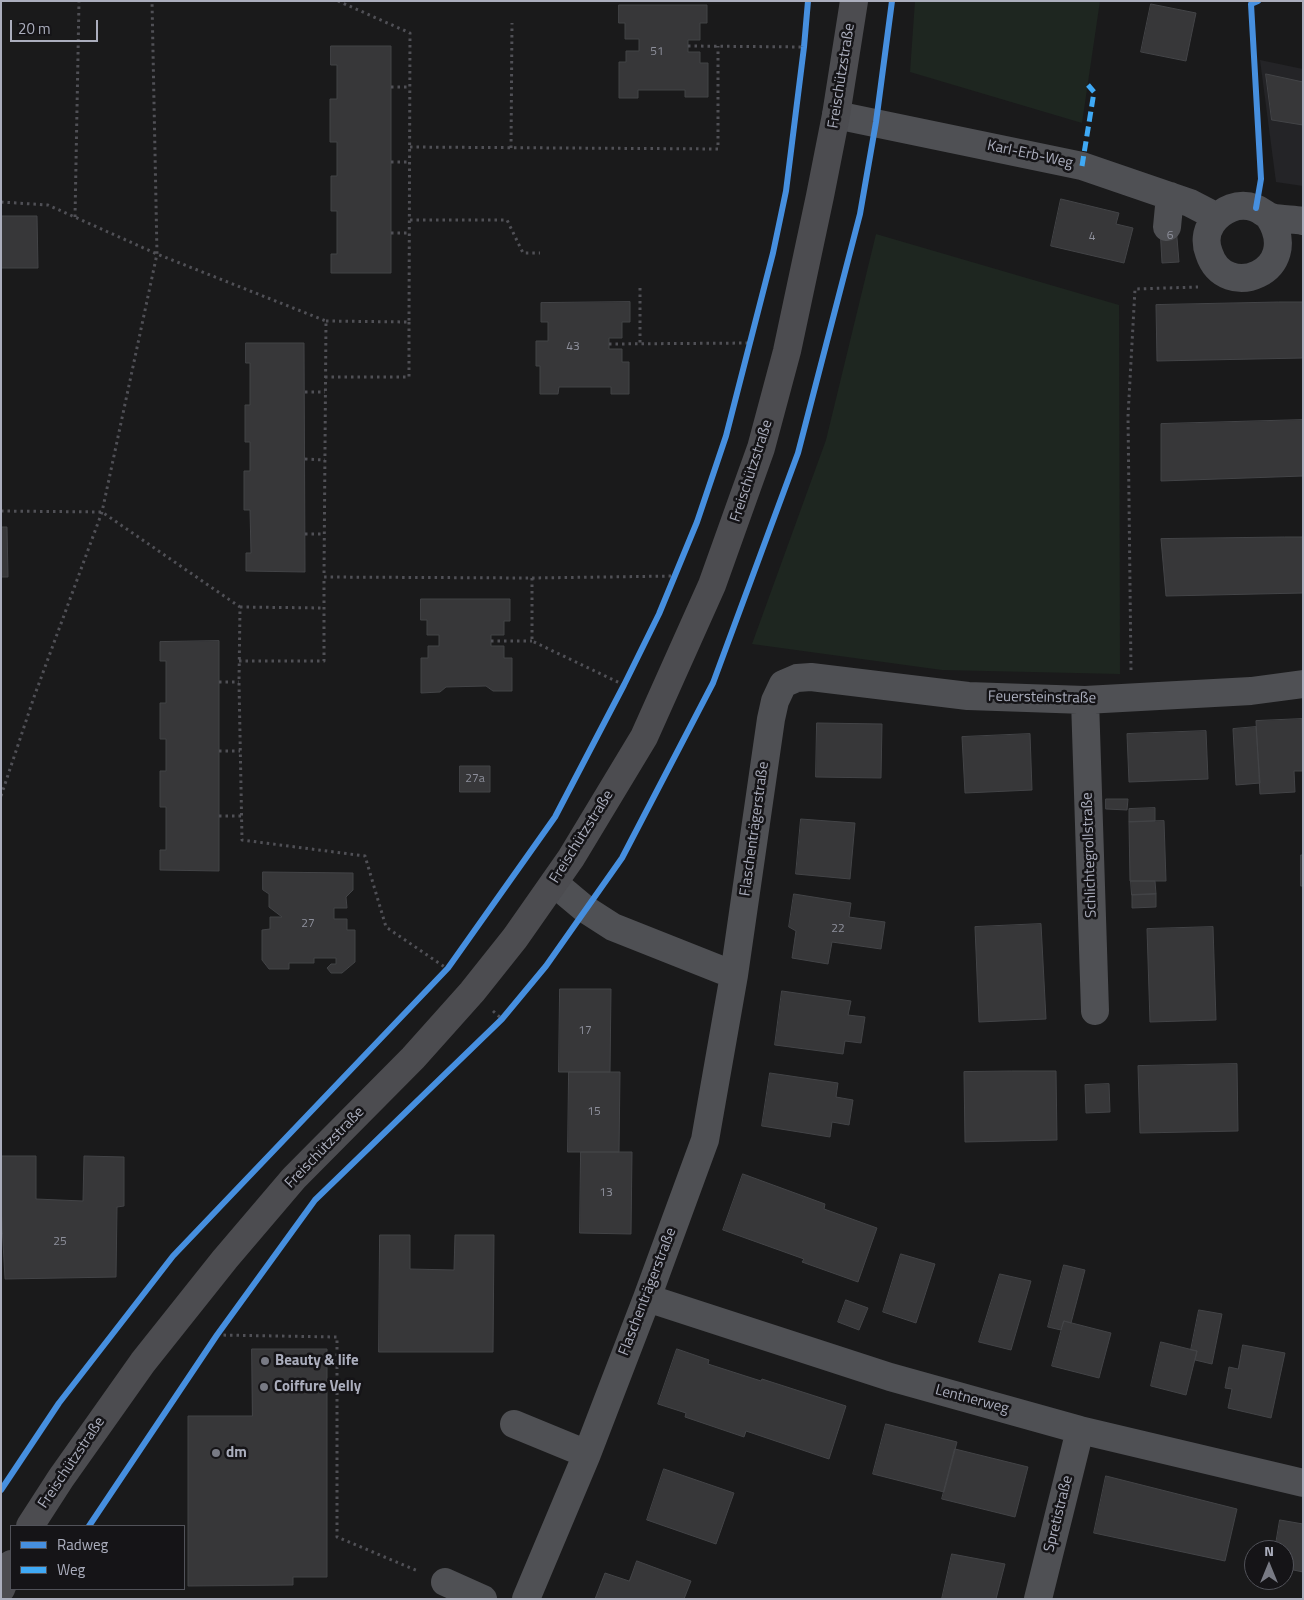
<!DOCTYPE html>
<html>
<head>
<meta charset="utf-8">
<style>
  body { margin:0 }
  #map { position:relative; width:1304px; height:1600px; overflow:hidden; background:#1a1a1b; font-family:"Titillium Web",sans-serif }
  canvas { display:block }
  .frame { position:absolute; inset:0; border:2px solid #abaebd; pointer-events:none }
  .legend { position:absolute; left:10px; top:1525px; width:175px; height:65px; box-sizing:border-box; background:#151417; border:1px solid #515259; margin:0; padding:6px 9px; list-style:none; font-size:15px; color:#abaebd }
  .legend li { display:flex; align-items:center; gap:10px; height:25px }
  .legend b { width:25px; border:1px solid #515259 }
  .north { position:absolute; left:1244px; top:1540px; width:50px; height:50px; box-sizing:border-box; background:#151417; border:1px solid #515259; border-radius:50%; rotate:0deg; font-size:14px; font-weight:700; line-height:20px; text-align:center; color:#abaebd }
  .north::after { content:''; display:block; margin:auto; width:18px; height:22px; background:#787a84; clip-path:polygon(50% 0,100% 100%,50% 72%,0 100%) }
  .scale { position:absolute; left:10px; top:20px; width:88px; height:22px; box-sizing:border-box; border:2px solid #abaebd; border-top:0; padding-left:6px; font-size:15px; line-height:18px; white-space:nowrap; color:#abaebd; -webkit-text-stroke:4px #151417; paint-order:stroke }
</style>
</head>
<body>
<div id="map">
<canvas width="1304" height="1600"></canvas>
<div class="frame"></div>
<ul class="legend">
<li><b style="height:6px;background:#468fdf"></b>Radweg</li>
<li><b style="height:6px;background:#3fa9f5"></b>Weg</li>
</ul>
<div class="north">N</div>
<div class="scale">20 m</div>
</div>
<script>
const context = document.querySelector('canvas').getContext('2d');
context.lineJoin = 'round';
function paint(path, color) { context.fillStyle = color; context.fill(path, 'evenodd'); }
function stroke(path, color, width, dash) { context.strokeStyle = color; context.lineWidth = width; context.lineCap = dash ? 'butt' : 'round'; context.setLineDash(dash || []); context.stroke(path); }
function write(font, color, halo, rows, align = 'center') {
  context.font = font + ' "Titillium Web",sans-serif'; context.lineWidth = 5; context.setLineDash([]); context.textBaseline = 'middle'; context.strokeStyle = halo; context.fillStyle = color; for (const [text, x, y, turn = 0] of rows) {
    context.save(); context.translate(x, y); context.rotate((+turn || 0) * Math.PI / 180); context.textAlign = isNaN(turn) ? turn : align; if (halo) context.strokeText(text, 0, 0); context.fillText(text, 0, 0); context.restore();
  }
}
paint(new Path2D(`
  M1260 60 1303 69V186L1276 182Z`), '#242427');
paint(new Path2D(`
  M915 1H1100L1082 123 910 72Z
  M876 234 1119 305 1120 674 942 670 752 644 826 440Z`), '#1e2620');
const building = new Path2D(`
  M1151 4 1196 13 1186 61 1141 52Z
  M619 5H707V23H700V40H688V52H700V63H708V97H685V90H638V98H619V62H626V51H639V39H625V23H619Z
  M331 46H391V273H331V254H337V211H331V176H337V142H330V99H337V65H331Z
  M1266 74 1303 82V125L1272 120Z
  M1061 199 1119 213 1116 224 1133 228 1124 263 1051 246Z
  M1 216H37L38 268H1Z
  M1176 226 1179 262 1162 263 1160 227Z
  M630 302V322H622V338H609V349H622V362H629V394H611V387H559L558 394H540V366H536V341H548V322H541V303Z
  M1279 302H1303V358L1157 361 1156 305Z
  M246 343H304L305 572 246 571V553H251L250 510H244V471H250V442H245V405H250V363H246Z
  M1303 420V476L1161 481V424Z
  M1 527H7L8 577H1Z
  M1285 537H1303V593L1166 596 1161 539Z
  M421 599H510V621H504V635H491V646H504V658H512V691H493L486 686 446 687 440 692 421 693V658H428V646H439V635H427V620H421Z
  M219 641V871L160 870V850H166V807H160V771H166V739H160V703H166V661H160V642Z
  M1302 719 1303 771H1294L1295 792 1260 794 1256 721Z
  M817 723 882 724 881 778 816 777Z
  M1256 727 1260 783 1236 785 1233 729Z
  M1206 731 1208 779 1129 782 1127 734Z
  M1030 734 1032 790 965 793 962 737Z
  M460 766H490V792H460Z
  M1106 799H1128L1127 810 1106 809Z
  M1155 808V821L1129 822V809Z
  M801 819 855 823 850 879 796 874Z
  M1164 821 1166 881H1130L1129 822Z
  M1301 855H1303V886H1301Z
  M263 872 353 873V890L346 897 347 908H334V919H347V930H355V962L342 973H331L327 968 331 964H336V958H314V963H289V969H269L262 960V930L270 929V917H282L269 907V894L263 890Z
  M1131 881H1155L1156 894 1132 895Z
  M794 894 851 903 849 917 885 922 881 949 832 942 828 964 792 958 796 931 789 927Z
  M1156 894V907L1132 908V895Z
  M1041 924 1046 1019 979 1022 975 927Z
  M1213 927 1216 1020 1150 1022 1147 929Z
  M560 989H611L610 1072H559Z
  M782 991 851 1001 848 1015 865 1017 861 1043 845 1041 843 1054 775 1045Z
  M1237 1064 1238 1131 1140 1133 1138 1066Z
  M1012 1071H1056L1057 1140 965 1142 964 1072Z
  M569 1072H620L619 1152H568Z
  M770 1073 838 1083 836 1097 853 1100 849 1125 832 1122 830 1137 762 1126Z
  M1109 1084 1110 1112 1086 1113 1085 1085Z
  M581 1152H632L631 1234 580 1233Z
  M1 1156H36V1199L83 1201 84 1156 124 1157V1206L117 1207 116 1277 5 1279 1 1206Z
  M743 1174 825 1204 824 1209 877 1228 858 1282 802 1262 804 1259 723 1230Z
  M380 1235H410V1269L454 1270 455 1235H494L493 1352H379Z
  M901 1254 935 1264 916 1323 883 1312Z
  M1064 1265 1085 1270 1071 1323 1064 1321 1061 1330 1048 1327Z
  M1000 1274 1031 1281 1011 1350 979 1342Z
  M846 1300 868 1308 859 1330 838 1322Z
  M1199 1310 1222 1314 1212 1364 1195 1360 1197 1351 1191 1350Z
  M1064 1321 1111 1333 1099 1378 1052 1366Z
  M1161 1342 1197 1351 1186 1395 1151 1386Z
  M1243 1345 1285 1353 1271 1418 1228 1408 1232 1389 1225 1388 1229 1367 1238 1369Z
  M252 1349H327V1577H293V1585L188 1586V1416H252Z
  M677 1349 709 1360 708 1364 761 1381 762 1379 846 1406 829 1459 746 1431 744 1437 685 1417 686 1413 658 1404Z
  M886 1424 957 1442 944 1492 873 1474Z
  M955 1449 1028 1467 1015 1517 942 1499Z
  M664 1469 734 1493 716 1544 647 1520Z
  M1106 1476 1237 1509 1225 1561 1094 1533Z
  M1280 1520 1303 1524V1572L1284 1568V1550H1275Z
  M952 1554 1005 1564 996 1599H942Z
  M637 1561 691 1581 684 1599H595L605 1573 629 1581Z`);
paint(building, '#373739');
stroke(building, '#434447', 1);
stroke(new Path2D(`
  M688 46 804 47
  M391 87H410
  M410 147 718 149V46
  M511 148 512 23
  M391 162H410
  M1 202 48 205 157 254 326 321 324 577 532 578 676 576
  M75 217 79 1
  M410 220H507L523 253H540
  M391 233H410
  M640 288V343
  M326 321 409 322 410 33 338 1
  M609 344 751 343
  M325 377H409V322
  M305 392H325
  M305 459 325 460
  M1 511 102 512 240 607 239 682 242 840 365 856 386 927 452 972
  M305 534H324
  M532 578V641L624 685
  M240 607 324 608
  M491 641H532
  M239 661H324V577
  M1131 670 1128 416 1135 289 1198 287
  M219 682H239
  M219 751H240
  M1 796 34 697 102 512 157 254 152 1
  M219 816H242
  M493 1011 502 1019
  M217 1335 337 1337V1537L418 1571`), '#505056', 3, [2.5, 4]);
stroke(new Path2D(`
  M836 115 1082 166 1190 203 1217 217
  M1269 217C1304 271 1225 303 1209 253 1205 243 1206 232 1212 223 1222 209 1239 202 1255 208 1261 210 1264 214 1269 216 1276 220 1294 219 1303 221
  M1167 227 1170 196
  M1085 700 1095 1011
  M554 883 585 909 613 927 734 975
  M647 1298 890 1377 1080 1430 1303 1483
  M514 1424 587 1454
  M445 1582 483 1599
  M526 1599 587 1454 647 1298 705 1140 734 975 771 719 775 701 783 684 797 678 811 677 968 696 1085 700 1251 691 1303 684
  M1038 1599 1080 1430`), '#4f5054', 28);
stroke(new Path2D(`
  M30 1526 61 1478 143 1362 225 1259 294 1178 413 1058 472 992 515 938 571 858 644 737 712 585 761 448 787 351 820 196 836 115 854 1
  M1 1589 11 1564`), '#4c4c50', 28);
stroke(new Path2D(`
  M1082 166 1094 92 1088 85`), '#3fa9f5', 5, [10, 5]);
stroke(new Path2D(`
  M1256 208 1261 179 1251 4 1258 1
  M1 1490 59 1403 173 1256 448 968 555 817 624 685 659 614 697 522 726 436 773 253 786 191 804 47 808 1
  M89 1526 217 1335 315 1200 502 1019 546 966 622 858 713 683 798 453 860 214 876 122 892 1`), '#468fdf', 6);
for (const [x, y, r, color] of [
  [265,1361,5,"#787a84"],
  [264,1387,5,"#787a84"],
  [216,1453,5,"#787a84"]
]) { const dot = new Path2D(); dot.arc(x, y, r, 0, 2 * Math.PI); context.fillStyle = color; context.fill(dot); stroke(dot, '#151417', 2); }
write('12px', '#8e909c', null, [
  ["51",657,52],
  ["6",1170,236],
  ["4",1092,237],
  ["43",573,347],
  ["27a",475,779],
  ["27",308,924],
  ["22",838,929],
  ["17",585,1031],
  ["15",594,1112],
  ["13",606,1193],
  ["25",60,1242]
]);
write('15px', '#abaebd', '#151417', [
  ["Freischützstraße",842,76,-81],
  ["Karl-Erb-Weg",1030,155,12],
  ["Freischützstraße",752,471,-72],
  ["Feuersteinstraße",1042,698,1],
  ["Flaschenträgerstraße",755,829,-82],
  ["Freischützstraße",582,837,-58],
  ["Schlichtegrollstraße",1090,855,-92],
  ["Freischützstraße",325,1148,-46],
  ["Flaschenträgerstraße",648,1292,-69],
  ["Lentnerweg",972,1400,15],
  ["Freischützstraße",72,1463,-56],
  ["Spretistraße",1059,1514,-76]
]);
write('bold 15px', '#abaebd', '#151417', [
  ["Beauty & life",275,1361],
  ["Coiffure Velly",274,1387],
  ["dm",226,1453]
], 'left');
</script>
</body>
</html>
